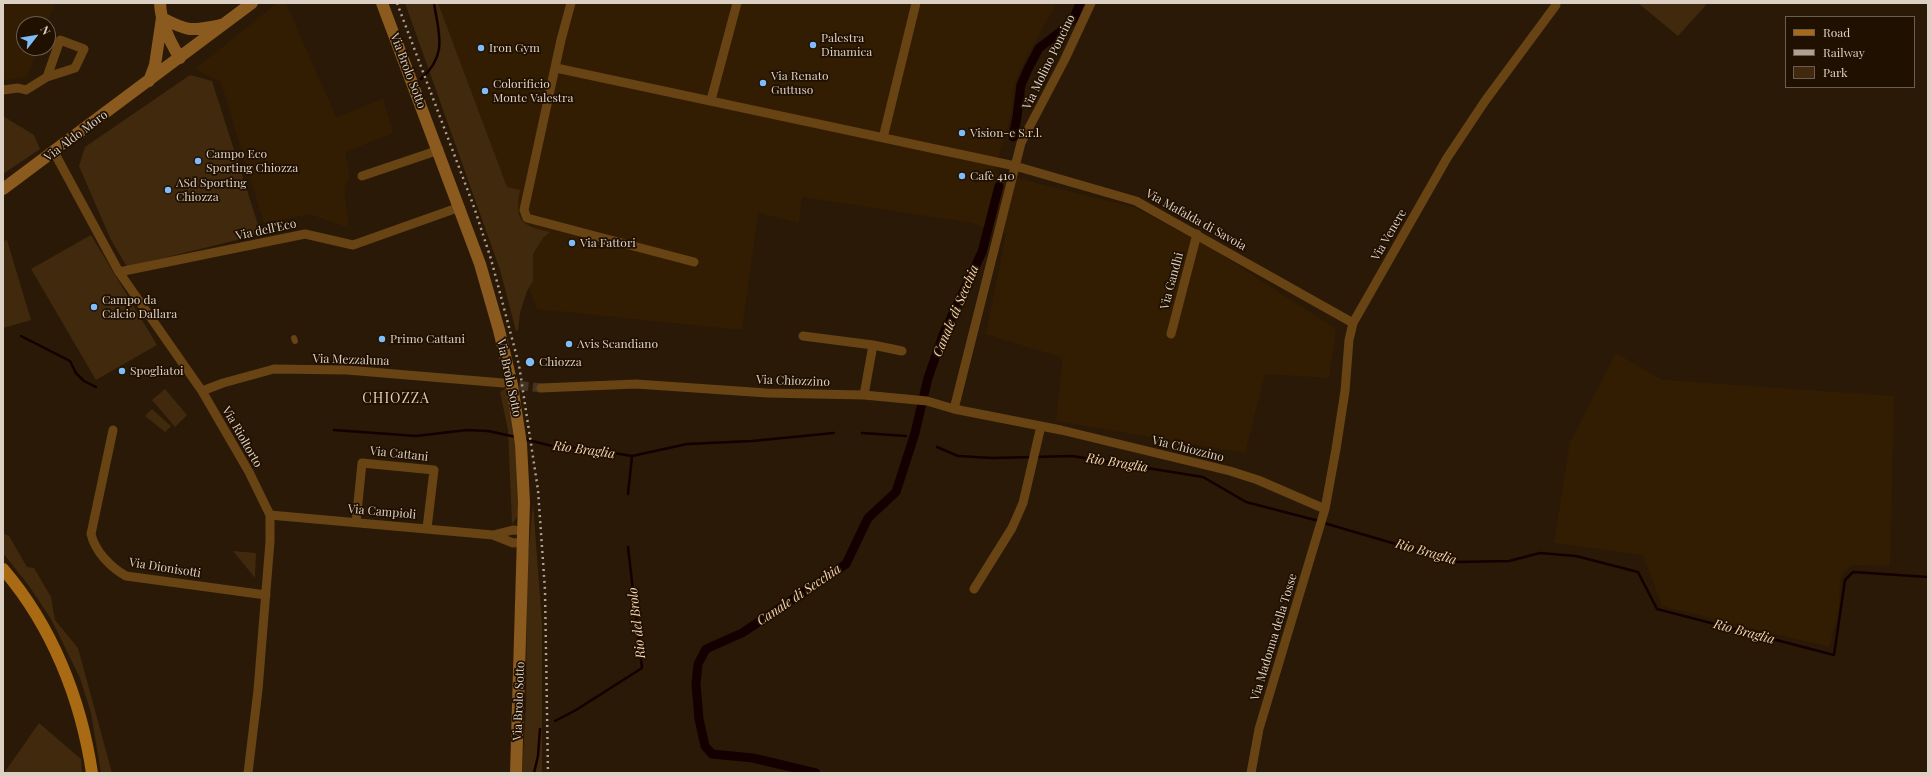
<!DOCTYPE html>
<html>
<head>
<meta charset="utf-8">
<style>
  body { margin:0 }
  #map { position:relative; width:1931px; height:776px; overflow:hidden; background:#2a1906; font-family:"Playfair Display",serif }
  canvas { display:block }
  .frame { position:absolute; inset:0; border:4px solid #dcd0c5; pointer-events:none }
  .legend { position:absolute; left:1785px; top:16px; width:130px; height:72px; box-sizing:border-box; background:#201000; border:1px solid #6b5d4f; margin:0; padding:5px 7px; list-style:none; font-size:12px; color:#dcd0c5 }
  .legend li { display:flex; align-items:center; gap:8px; height:20px }
  .legend b { width:20px; border:1px solid #6b5d4f }
  .north { position:absolute; left:16px; top:16px; width:40px; height:40px; box-sizing:border-box; background:#201000; border:1px solid #6b5d4f; border-radius:50%; rotate:59deg; font-size:11px; font-weight:700; line-height:16px; text-align:center; color:#dcd0c5 }
  .north::after { content:''; display:block; margin:auto; width:14px; height:18px; background:#7ebdf9; clip-path:polygon(50% 0,100% 100%,50% 72%,0 100%) }
</style>
</head>
<body>
<div id="map">
<canvas width="1931" height="776"></canvas>
<div class="frame"></div>
<ul class="legend">
<li><b style="height:5px;background:#a86a13"></b>Road</li>
<li><b style="height:5px;background:#aea193"></b>Railway</li>
<li><b style="height:11px;background:#40290d"></b>Park</li>
</ul>
<div class="north">N</div>
</div>
<script>
const context = document.querySelector('canvas').getContext('2d');
context.lineJoin = 'round';
function paint(path, color) { context.fillStyle = color; context.fill(path, 'evenodd'); }
function stroke(path, color, width, dash) { context.strokeStyle = color; context.lineWidth = width; context.lineCap = dash ? 'butt' : 'round'; context.setLineDash(dash || []); context.stroke(path); }
function write(font, color, halo, rows, align = 'center') {
  context.font = font + ' "Playfair Display",serif'; context.lineWidth = 3.5; context.setLineDash([]); context.textBaseline = 'middle'; context.strokeStyle = halo; context.fillStyle = color; for (const [text, x, y, turn = 0] of rows) {
    context.save(); context.translate(x, y); context.rotate((+turn || 0) * Math.PI / 180); context.textAlign = isNaN(turn) ? turn : align; if (halo) context.strokeText(text, 0, 0); context.fillText(text, 0, 0); context.restore();
  }
}
paint(new Path2D(`
  M3 3H55L47 24H24V48H38L27 77 3 80Z
  M277 3H286L336 117 383 99 393 133 345 152 350 178 344 188 349 228 309 214 264 224 221 82 195 69Z
  M416 3H1057L1027 56 1014 84 1011 115 994 172 1136 208 1214 250 1336 329 1329 378 1265 374 1245 453 1056 421 1063 358 986 334 1006 234 972 223 802 197 799 223 758 213 742 330 537 309Z
  M1616 353 1662 380 1894 396 1890 566 1852 565 1844 572 1840 581 1839 611 1829 647 1662 606 1643 555 1554 543 1570 442Z`), '#321d03');
paint(new Path2D(`
  M405 3H438L507 187 520 190C514 220 521 226 550 232L543 238 533 254V281L527 291 520 313 518 330 516 331 500 270Z
  M1638 3H1704L1706 5 1678 36Z
  M190 75 212 81 261 234 127 267 111 240 79 166 85 147Z
  M3 116 34 135 40 149 3 174Z
  M91 235 157 345 96 380 31 269Z
  M7 240 31 320 3 328V241Z
  M506 388 518 443 519 515 512 524 508 430 500 392Z
  M165 389 187 415 175 427 152 400Z
  M152 409 171 426 165 432 145 416Z
  M533 504 542 623V773H522L526 706 527 566Z
  M3 533 9 536 27 567 34 568 51 597 55 620 78 648 112 773H101L91 713 80 678 51 619 29 586 3 553Z
  M233 551 256 553 255 578Z
  M39 723 81 759 82 773H4Z`), '#40290d');
stroke(new Path2D(`
  M421 79C448 54 439 35 434 3
  M21 336 70 361 76 373 84 381 96 387
  M334 430 416 436 467 430 488 431 516 437
  M862 433 906 436
  M524 439 552 446 589 449 632 456 687 444 752 441 834 433
  M937 447 958 456 993 458 1072 456 1203 477 1246 502 1319 521
  M628 494 632 456
  M1324 523 1457 562 1509 561 1540 553 1576 556 1638 572 1657 609 1834 655 1845 580 1853 572 1928 577
  M555 721 576 710 642 668 628 547
  M534 773 538 756 540 729`), '#140000', 2.5);
stroke(new Path2D(`
  M1013 137 1017 117 1021 85 1028 69 1039 48 1064 29 1074 18 1080 3
  M816 773 753 758 712 754 705 746 699 719 696 684 698 664 706 649 742 633 846 564 868 518 896 492 915 433 928 378 943 335 982 252 999 186`), '#140000', 9);
stroke(new Path2D(`
  M506 384 541 388`), '#453423', 9, [9, 4.5]);
stroke(new Path2D(`
  M294 338 295 341`), '#684313', 6);
stroke(new Path2D(`
  M571 3 561 40 524 210 527 218 694 262
  M556 68 1015 166 1136 201 1353 323
  M3 90 18 88 26 90 47 77 75 68 84 49 60 40 47 77
  M711 100 737 3
  M883 138 916 3
  M54 152 119 272 202 391 249 472 270 515V541L258 690 248 773
  M362 176 439 150
  M119 272 305 234 353 245 460 207
  M1171 334 1197 234
  M803 336 873 345 864 395
  M873 345 902 351
  M541 388 636 384 767 393 864 395 927 401 954 409 1061 430 1230 471 1258 480 1325 509
  M202 391 223 383 274 369 347 370 503 383
  M954 409 1021 143 1065 59 1091 3
  M113 430 91 534C95 551 110 567 126 576L266 595
  M270 515 493 535
  M356 522 362 463 434 470 427 528
  M522 542 513 543 493 535 513 530 522 531
  M974 589 1012 528 1023 503 1041 426
  M1251 773 1259 729 1325 509 1336 449 1345 391 1349 340 1353 323 1447 158 1485 101 1556 5`), '#684313', 9);
stroke(new Path2D(`
  M160 3C161 23 169 41 180 58
  M382 3 480 264 499 330 512 385 521 444 524 502 516 773
  M162 18C189 32 191 31 221 25
  M149 81 155 65 162 18
  M3 189 252 3`), '#8a5a1e', 12);
stroke(new Path2D(`
  M3 569C52 626 81 699 92 773`), '#a86a13', 12);
stroke(new Path2D(`
  M397 3 474 207 491 259 519 365 538 490 545 590 548 773`), '#aea193', 2.5, [2, 4]);
for (const [x, y, r, color] of [
  [813,45,4,"#7ebdf9"],
  [481,48,4,"#7ebdf9"],
  [763,83,4,"#7ebdf9"],
  [485,91,4,"#7ebdf9"],
  [962,133,4,"#7ebdf9"],
  [198,161,4,"#7ebdf9"],
  [962,176,4,"#7ebdf9"],
  [168,190,4,"#7ebdf9"],
  [572,243,4,"#7ebdf9"],
  [94,307,4,"#7ebdf9"],
  [382,339,4,"#7ebdf9"],
  [569,344,4,"#7ebdf9"],
  [530,362,5,"#7ebdf9"],
  [122,371,4,"#7ebdf9"]
]) { const dot = new Path2D(); dot.arc(x, y, r, 0, 2 * Math.PI); context.fillStyle = color; context.fill(dot); stroke(dot, '#201000', 1.5); }
write('12px', '#dcd0c5', '#201000', [
  ["Palestra",821,38],
  ["Dinamica",821,52],
  ["Iron Gym",489,48],
  ["Via Renato",771,76],
  ["Guttuso",771,90],
  ["Colorificio",493,84],
  ["Monte Valestra",493,98],
  ["Vision-e S.r.l.",970,133],
  ["Campo Eco",206,154],
  ["Sporting Chiozza",206,168],
  ["Cafè 410",970,176],
  ["ASd Sporting",176,183],
  ["Chiozza",176,197],
  ["Via Fattori",580,243],
  ["Campo da",102,300],
  ["Calcio Dallara",102,314],
  ["Primo Cattani",390,339],
  ["Avis Scandiano",577,344],
  ["Chiozza",539,362],
  ["Spogliatoi",130,371]
], 'left');
write('12px', '#dcd0c5', '#201000', [
  ["Via Molino Poncino",1049,62,-64],
  ["Via Brolo Sotto",408,71,69],
  ["Via Aldo Moro",76,136,-37],
  ["Via Mafalda di Savoia",1196,220,29],
  ["Via dell'Eco",266,230,-12],
  ["Via Venere",1389,235,-60],
  ["Via Gandhi",1172,281,-75],
  ["Via Mezzaluna",351,360,2],
  ["Via Brolo Sotto",509,378,78],
  ["Via Chiozzino",793,381,2],
  ["Via Rioltorto",242,437,60],
  ["Via Chiozzino",1188,449,14],
  ["Via Cattani",399,454,6],
  ["Via Campioli",382,512,5],
  ["Via Dionisotti",165,568,9],
  ["Via Madonna della Tosse",1274,637,-73],
  ["Via Brolo Sotto",519,701,-88]
]);
write('italic 13px', '#f4d3b0', '#201000', [
  ["Canale di Secchia",956,311,-67],
  ["Rio Braglia",584,450,8],
  ["Rio Braglia",1117,463,9],
  ["Rio Braglia",1426,552,16],
  ["Canale di Secchia",799,595,-34],
  ["Rio del Brolo",637,623,-97],
  ["Rio Braglia",1744,632,15]
]);
context.letterSpacing = '1px';
write('14px', '#e6cfb7', '#201000', [
  ["CHIOZZA",396,399]
]);
context.letterSpacing = '0px';
</script>
</body>
</html>
